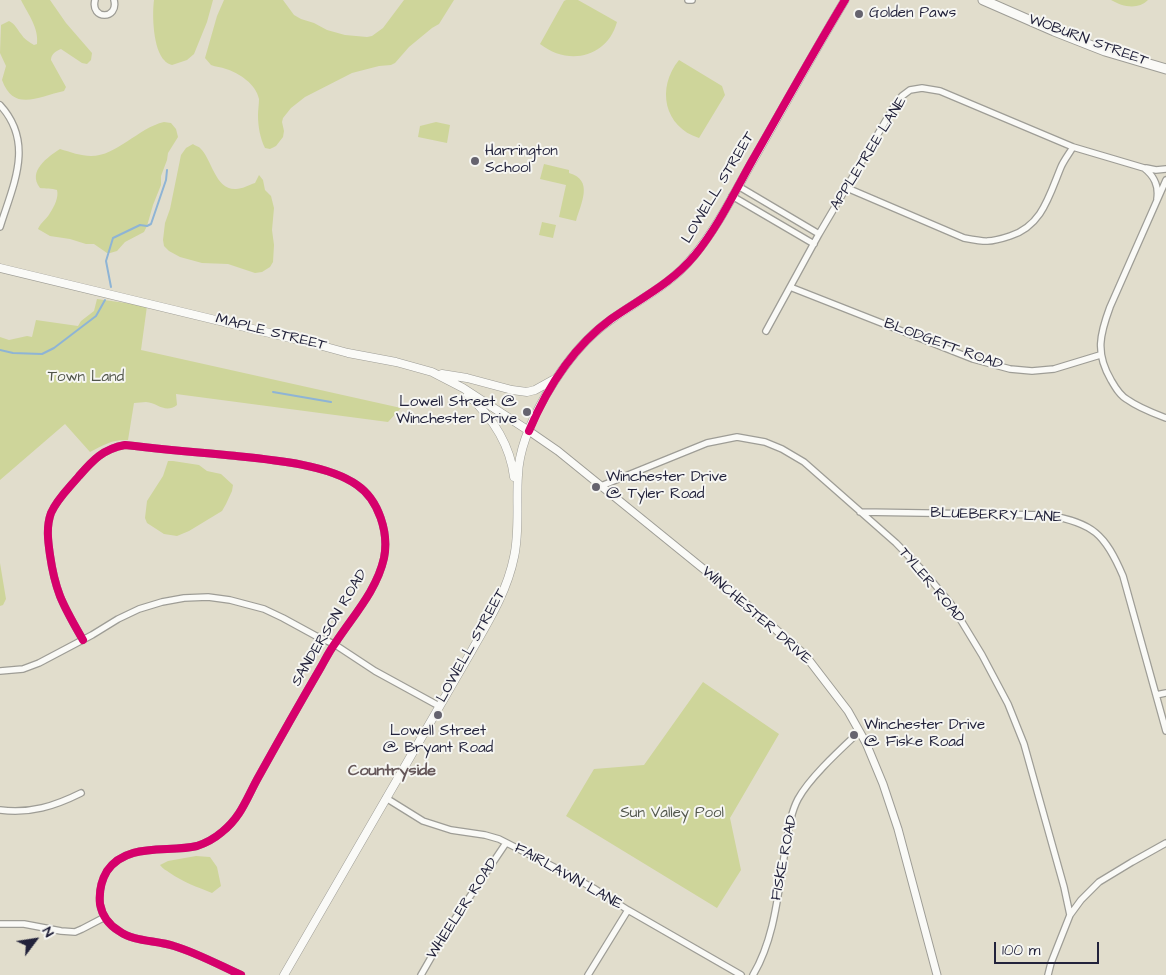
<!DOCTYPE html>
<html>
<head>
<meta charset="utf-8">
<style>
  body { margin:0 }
  #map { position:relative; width:1166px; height:975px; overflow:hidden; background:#e1ddcc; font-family:"Architects Daughter",sans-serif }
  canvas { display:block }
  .north { position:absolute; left:10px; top:915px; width:50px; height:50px; -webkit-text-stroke:4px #f6f6f2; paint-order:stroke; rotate:59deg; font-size:14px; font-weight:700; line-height:20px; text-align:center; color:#22223b }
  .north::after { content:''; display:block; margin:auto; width:18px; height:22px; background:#22223b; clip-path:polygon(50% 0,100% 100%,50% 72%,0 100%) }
  .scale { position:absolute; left:994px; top:942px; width:105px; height:22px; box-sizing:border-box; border:2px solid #22223b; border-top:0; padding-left:6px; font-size:15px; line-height:18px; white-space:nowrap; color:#22223b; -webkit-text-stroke:4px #f6f6f2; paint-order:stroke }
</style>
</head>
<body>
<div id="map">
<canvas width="1166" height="975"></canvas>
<div class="north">N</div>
<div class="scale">100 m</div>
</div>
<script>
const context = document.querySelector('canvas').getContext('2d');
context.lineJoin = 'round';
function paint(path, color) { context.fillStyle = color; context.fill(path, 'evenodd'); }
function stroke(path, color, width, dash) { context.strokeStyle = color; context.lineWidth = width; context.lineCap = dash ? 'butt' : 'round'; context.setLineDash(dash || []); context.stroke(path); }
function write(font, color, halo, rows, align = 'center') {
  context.font = font + ' "Architects Daughter",sans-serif'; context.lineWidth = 4; context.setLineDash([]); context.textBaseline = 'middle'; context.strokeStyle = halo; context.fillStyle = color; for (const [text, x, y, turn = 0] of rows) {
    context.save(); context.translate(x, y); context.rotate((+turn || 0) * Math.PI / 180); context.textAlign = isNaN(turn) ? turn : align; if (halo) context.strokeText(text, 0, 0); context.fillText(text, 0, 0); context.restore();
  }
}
paint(new Path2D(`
  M21 0H50L66 23 92 53 91 60 87 64 82 63 61 49C56 51 51 54 51 60L66 87 64 91C39 96 14 113 2 80L6 66 0 53 1 25 9 21C15 24 17 29 21 34 24 39 29 42 34 45L37 44C39 28 28 14 21 0Z
  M154 0H213L207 22 194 54 187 60 172 65C171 65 165 62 165 61 153 50 152 15 154 0Z
  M224 0H283L294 15 301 19 314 23 327 30 345 35 367 37 372 36 383 28 404 0H454L439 24 432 28 409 47 395 63 391 65 379 66 352 73 305 97 291 108 283 118 282 122 284 131 283 137 276 146 270 149 265 148C260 138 258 126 258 115 258 110 259 104 259 99 256 84 239 73 226 69 221 67 216 67 211 65L205 58 217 16Z
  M566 0H578L617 22C607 58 568 66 540 44L564 1Z
  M1111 0H1148C1138 10 1123 7 1111 0Z
  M679 60 722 86 725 95 699 138C664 127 656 88 679 60Z
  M164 122 171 123 176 129 178 137 168 153 167 160 161 176V185L153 205 147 226 144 232 125 242 117 251 110 253H107L94 244H86L70 239 50 236 38 229C41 222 46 220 50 213 54 207 59 197 57 190 52 188 45 189 40 188 27 171 48 157 60 149 70 152 81 156 91 156 117 156 138 128 164 122Z
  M436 122 450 125 447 143 418 137 420 126Z
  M193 144C194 145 199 147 200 148 212 159 215 190 236 189 242 189 249 185 255 183L259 175 263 180 265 190 271 196 274 208 272 230 274 245 273 262 270 267 262 272 255 273 228 264 202 263 180 257 169 251 164 246 163 240 165 223 170 209 181 155 186 148Z
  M544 164 569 170V173C594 180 581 203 576 221L559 217 566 185 540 179Z
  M542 222 556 225 553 238 539 235Z
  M97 299 147 306 141 350 401 408 388 422 176 394 177 405C165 414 158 403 146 402 142 402 138 403 134 403L128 440C113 439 103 445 90 452L65 424 0 480V337L9 340 27 336 32 337 36 320 78 326 81 321 94 311Z
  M168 461H173L199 465 207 471 221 474 233 485 232 491 226 504 222 511 189 531 177 536 164 534 147 523 145 518 147 501 163 476Z
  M0 563 6 599 3 605 0 606Z
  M703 682 779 734 730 818 741 870 717 908 566 816 594 769 644 765Z
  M196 856 210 857 217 867 221 886 212 893C197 887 183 882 170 873 166 870 163 869 160 865L168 861Z`), '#ced59a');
stroke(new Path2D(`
  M111 287 106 261 113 238 140 225 147 226 151 224 166 180 167 170
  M0 350 13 353 42 354 54 348 96 316 105 300
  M273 392 331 402`), '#8eb4d5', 2);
const minor = new Path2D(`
  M95 0C90 20 119 20 114 0
  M688 0H692
  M0 105C35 143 13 185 0 227
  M1146 168 1156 170 1166 169
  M1166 180 1110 307C1100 334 1095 353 1111 380 1115 387 1120 396 1128 400 1139 408 1153 413 1166 418
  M738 186 819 234
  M847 188 964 238C985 242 989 243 1010 236 1042 226 1049 196 1061 167 1064 160 1069 154 1073 147
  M732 196 814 244
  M790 287 973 359 1010 369 1032 371 1054 369 1100 355
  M766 331 819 234 895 105 902 96 910 90 922 88 940 91 1073 147 1144 168C1154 176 1159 185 1157 199
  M601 486 707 443 737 437 765 442 782 449 804 462 896 543 926 574 951 604 982 655 1008 704 1024 744 1064 887 1070 915 1051 963 1048 975
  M860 512 1048 515C1093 523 1105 534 1123 576L1166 731
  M83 640C75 626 66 611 60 596 55 583 52 569 50 555 48 541 46 527 51 513 57 499 69 488 79 476 93 460 103 449 125 445 159 449 192 452 226 455 264 459 326 463 357 485 379 500 389 533 384 558 377 590 353 616 336 642 330 650 326 658 321 667 300 703 279 740 259 776 247 797 242 816 222 832 215 838 206 843 197 846 167 853 127 842 107 871 101 881 99 893 100 904 102 915 109 925 119 931 134 942 156 940 174 946 197 953 219 965 241 975
  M0 671 23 669 39 663 92 635 118 619 139 609 162 602 184 598 208 597 230 600 264 609 283 618 316 636 334 644 375 671 439 706
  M1156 695 1166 693
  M386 798 423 821 451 830 485 835 499 839 552 866 595 889 628 910 741 975
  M0 810C30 814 55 806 81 793
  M1070 915 1081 900 1099 882 1132 862 1166 843
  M0 924H24L61 931 75 932 82 929 105 917
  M421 975 444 935 506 843
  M588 975 628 910
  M753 975C775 938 778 892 785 851 788 834 790 814 798 799 810 777 841 749 859 732`);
const tertiary = new Path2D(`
  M529 431 558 451 738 597 774 628 805 655 848 711 866 743 883 784 898 829 937 975`);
const secondary = new Path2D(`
  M0 268 315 344 348 353 396 362 432 372 463 388 529 431
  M442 374 467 378 512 390 527 392 535 390 553 380
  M468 395C492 417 510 444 514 477
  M284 975 471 652C488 622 507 592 514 557 520 530 516 502 518 475 519 448 532 419 546 395 563 366 584 338 612 319 640 299 670 285 692 258 716 230 733 195 752 162 783 108 813 54 845 0`);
const primary = new Path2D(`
  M983 0 1054 31 1105 51 1166 69`);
stroke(minor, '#9e9d96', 8);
stroke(tertiary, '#9e9d96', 9);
stroke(secondary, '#9e9d96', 9);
stroke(primary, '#9e9d96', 11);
stroke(minor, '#fafaf7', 5.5);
stroke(tertiary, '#fafaf7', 7);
stroke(secondary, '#fafaf7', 8);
stroke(primary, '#fafaf7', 9);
stroke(new Path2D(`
  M529 431C547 388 573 347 611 319 641 298 671 284 695 255 718 227 734 193 752 161 783 107 813 53 845 0
  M83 640C75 626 66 611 60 596 55 583 52 569 50 555 48 541 46 527 51 513 57 499 69 488 79 476 93 460 103 449 125 445 159 449 192 452 226 455 264 459 326 463 357 485 379 500 389 533 384 558 377 590 353 616 336 642 330 650 326 658 321 667 300 703 279 740 259 776 247 797 242 816 222 832 215 838 206 843 197 846 167 853 127 842 107 871 101 881 99 893 100 904 102 915 109 925 119 931 134 942 156 940 174 946 197 953 219 965 241 975`), '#d6006c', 8);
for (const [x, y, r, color] of [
  [859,14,5,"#65636e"],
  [475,161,5,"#65636e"],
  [527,412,5,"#65636e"],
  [596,487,5,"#65636e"],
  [438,715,5,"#65636e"],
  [854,735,5,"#65636e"]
]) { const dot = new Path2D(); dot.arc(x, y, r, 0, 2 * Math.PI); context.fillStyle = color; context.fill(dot); stroke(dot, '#f6f6f2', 2); }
write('15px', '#22223b', '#f6f6f2', [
  ["Golden Paws",869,14],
  ["Harrington",485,152],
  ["School",485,169],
  ["Lowell Street @",517,403,"right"],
  ["Winchester Drive",517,420,"right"],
  ["Winchester Drive",606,478],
  ["@ Tyler Road",606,495],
  ["Winchester Drive",864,726],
  ["@ Fiske Road",864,743],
  ["Lowell Street",438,732,"center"],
  ["@ Bryant Road",438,749,"center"]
], 'left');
write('15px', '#22223b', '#f6f6f2', [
  ["WOBURN STREET",1088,41,20],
  ["APPLETREE LANE",869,154,-58],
  ["LOWELL STREET",719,188,-59],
  ["MAPLE STREET",271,333,14],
  ["BLODGETT ROAD",943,345,20],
  ["BLUEBERRY LANE",996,516,2],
  ["TYLER ROAD",931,586,50],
  ["WINCHESTER DRIVE",756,616,41],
  ["SANDERSON ROAD",330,628,-59],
  ["LOWELL STREET",472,646,-61],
  ["FISKE ROAD",785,858,-79],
  ["FAIRLAWN LANE",568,877,29],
  ["WHEELER ROAD",463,909,-57]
]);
write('15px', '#51564b', '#f6f6f2', [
  ["Town Land",86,378],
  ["Sun Valley Pool",672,814]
]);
write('bold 16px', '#655759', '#f6f6f2', [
  ["Countryside",392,772]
]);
</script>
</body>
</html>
